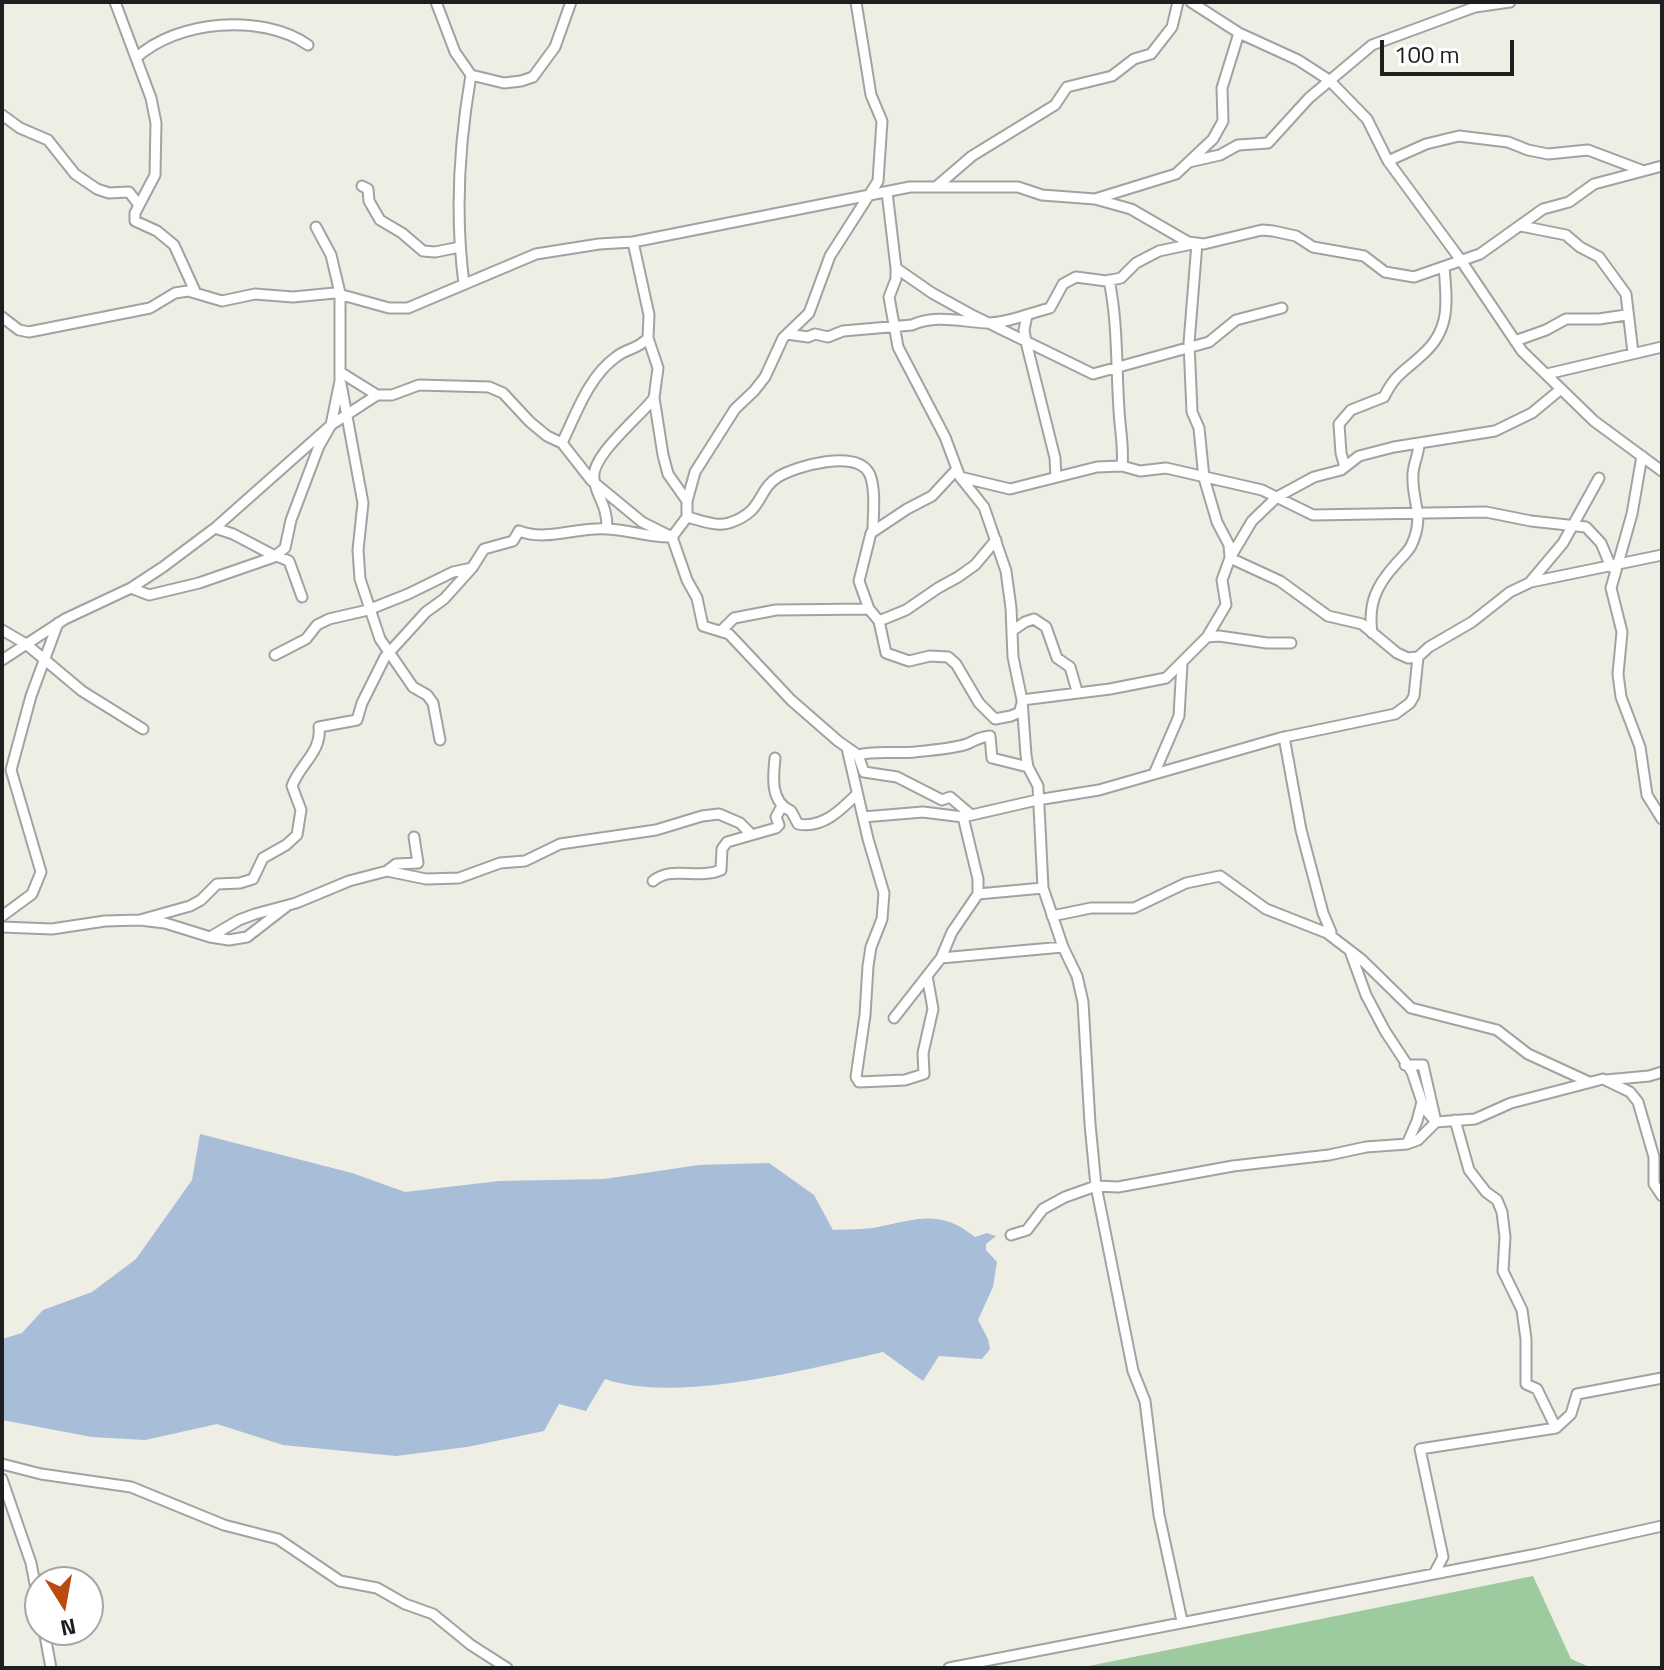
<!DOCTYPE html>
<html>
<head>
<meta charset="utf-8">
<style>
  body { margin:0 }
  #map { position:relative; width:1664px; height:1670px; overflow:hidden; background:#eeeee4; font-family:"Titillium Web",sans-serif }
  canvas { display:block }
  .frame { position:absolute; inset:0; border:4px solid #1e1e1e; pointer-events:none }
  .north { position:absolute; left:24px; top:1566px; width:80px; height:80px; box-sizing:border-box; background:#fff; border:2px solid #a5a5a5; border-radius:50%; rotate:169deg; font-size:22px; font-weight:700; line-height:32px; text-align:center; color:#1e1e1e }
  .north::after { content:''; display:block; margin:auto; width:28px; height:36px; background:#bb4a11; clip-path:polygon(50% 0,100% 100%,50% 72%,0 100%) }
  .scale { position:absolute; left:1380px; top:40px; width:134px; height:36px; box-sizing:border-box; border:4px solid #1e1e1e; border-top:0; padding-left:10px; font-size:24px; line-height:28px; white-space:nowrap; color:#1e1e1e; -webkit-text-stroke:6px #fff; paint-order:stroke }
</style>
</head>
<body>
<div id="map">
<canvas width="1664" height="1670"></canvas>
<div class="frame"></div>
<div class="north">N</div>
<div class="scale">100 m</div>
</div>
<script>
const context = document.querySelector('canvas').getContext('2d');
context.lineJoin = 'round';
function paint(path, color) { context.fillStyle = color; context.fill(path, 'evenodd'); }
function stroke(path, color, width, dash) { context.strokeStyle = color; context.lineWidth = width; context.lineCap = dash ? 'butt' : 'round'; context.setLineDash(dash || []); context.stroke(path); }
paint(new Path2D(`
  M1533 1576 1571 1659 1592 1668H1079Z`), '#9dca9e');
paint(new Path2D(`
  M200 1134 352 1173 405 1192 499 1181 604 1179 699 1165 769 1163 814 1195 833 1230C847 1229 864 1230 878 1227 917 1219 941 1209 975 1237L987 1233 996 1236 986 1244V1250L997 1262 993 1287 978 1320 988 1339 990 1349 982 1359 939 1356 923 1381 883 1352C808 1369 677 1404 605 1379L586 1411 559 1404 544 1431 467 1447 396 1456 283 1445 217 1424 145 1440 92 1437 2 1420V1339L22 1333 43 1310 92 1292 136 1259 192 1180Z`), '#a8bdd8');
const minor = new Path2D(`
  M115 2 151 98 156 123 155 175 135 213V221L157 231 174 245 195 291
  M436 2 455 52 471 75C459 144 455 215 464 284
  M1191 2 1239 33 1298 60 1329 80 1367 119 1388 161 1460 259 1522 351 1594 421 1662 471
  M136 58C177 20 262 13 308 45
  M471 75 504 83 521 81 533 77 555 47 571 2
  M2 115 20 128 48 140 75 174 97 189 109 193 129 192 139 205
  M1388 161 1426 144 1459 136 1508 142 1528 150 1548 154 1588 150 1641 170
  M1189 162 1220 155 1238 145 1268 143 1309 98 1372 45 1475 7 1510 2
  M362 186 368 189 369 201 380 220 402 233 423 251 435 252 460 247
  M937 186 972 156 1055 105 1067 87 1112 76 1134 59 1151 54 1172 27 1178 2
  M887 192 896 268V279L889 297 898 347 945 437 960 477 984 507 1006 571 1011 608 1013 657 1022 700 1026 755 1028 767 1038 786 1043 888 1063 947 1077 976 1083 1002 1090 1124 1096 1186 1133 1371 1145 1401 1159 1515 1182 1621
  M1095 199 1176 174 1213 139 1223 121 1222 88 1239 33
  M1521 226 1566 235 1580 247 1599 257 1626 294 1633 353
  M633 242 649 315 648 338 658 368 654 398 663 455 668 474 687 501
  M896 268 932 293 970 314 1093 374 1209 342 1236 320 1282 308
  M1109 280C1118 323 1116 366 1119 410 1120 430 1124 447 1122 466
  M1027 315 1024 330 1026 342 1055 458 1056 477
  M2 317 19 330 29 332 150 308 175 293 188 291 222 301 255 294 293 297 335 293 389 308H408L536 254 599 244 633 242 910 187H1018L1042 195 1095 199 1131 209 1188 242 1204 244 1262 230 1273 231 1296 236 1313 247 1364 256 1385 272 1414 277 1480 254 1543 209 1569 202 1594 184 1662 166
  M787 334 808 337 815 334 828 337 843 331 912 325C936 314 962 322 988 323 1008 323 1030 313 1050 308L1063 284 1076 277 1106 281 1121 278 1136 263 1159 251 1197 243 1189 343 1192 412 1199 428 1204 478 1217 522 1229 545 1230 558 1222 580 1226 605 1207 637 1166 678 1110 689 1022 700
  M1515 341 1546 330 1566 319H1599L1626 315
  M340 372 377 395H392L419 385 489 387 503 393 530 422 547 436 562 443 591 480 642 522 672 537 687 580 697 598 703 626 729 634 791 700 838 741 858 755 864 772 897 777 942 800 950 797 970 814
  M1547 374 1662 347
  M341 384 363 503 358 550 360 579 380 639 413 687 427 695 433 703 440 740
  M562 443C576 414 589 376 616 357 627 348 637 350 648 338
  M1642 456 1632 514 1611 588 1622 632 1618 674 1621 697 1640 747 1647 795 1662 819
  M1345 467 1341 453 1339 424 1351 410 1384 397C1396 373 1404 372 1422 355 1451 330 1447 302 1444 267
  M960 477 1010 489 1097 467 1122 466 1140 471 1166 468 1262 490 1313 515 1486 512 1531 521 1586 527 1601 543 1611 567
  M687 517C700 520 716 527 729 523 765 511 756 491 778 477 796 466 858 448 870 475 876 491 873 514 873 531
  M215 528 233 534 275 556 285 548 291 520 319 446 331 425 377 395
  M607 528C607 503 597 499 594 479 590 456 640 417 654 398
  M1531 581 1563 543 1599 478
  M131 588 149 595 199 583 277 556 289 561 302 597
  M869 609 859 581 871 533 907 509 932 496 957 469
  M879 621 906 610 938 588 958 577 975 565 996 540
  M2 630 26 644 82 691 143 729
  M722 630 734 618 776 610 869 609 879 621 886 653 909 661 930 656 948 657 956 664 979 703 995 719 1011 716 1020 712 1021 706
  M1012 631 1025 622 1034 619 1046 627 1057 658 1070 667 1077 691
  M1372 633C1368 604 1376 586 1395 565 1400 559 1407 553 1411 546 1426 515 1411 502 1413 473 1414 462 1419 454 1419 443
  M1207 637 1219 636 1267 643H1291
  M275 655 306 639 317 625 329 619 368 610 408 594 453 572 472 568 484 549 513 541 519 531C547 542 579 526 608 529 631 530 650 538 672 537L687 517V501L695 472 735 409 754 391 765 377 783 338 809 313 830 256 878 181 882 121 871 95 856 2
  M1418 657 1408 658 1397 653 1362 624 1328 616 1280 581 1230 558 1252 521 1277 497 1314 477 1341 470 1359 456 1394 447 1495 431 1532 413 1561 389
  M2 660 65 619 131 588 163 567 215 528 331 425 340 381V293L331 255 316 227
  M1284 737 1301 830 1323 913 1331 932
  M847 748 868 839 884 893 882 919 871 947 868 966 865 1015 856 1077 859 1082 905 1080 924 1074 923 1053 933 1009 927 976
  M858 755C877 750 895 754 915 752 931 750 952 749 967 744 976 740 979 737 990 736L992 758 1028 767
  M775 758C773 777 770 802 791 811L798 824C822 829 841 810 857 794
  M1154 774 1179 716 1182 664
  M863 817 923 812 963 817 1037 800 1099 790 1280 738 1395 714 1410 703 1414 696 1418 657 1429 647 1472 622 1510 592 1531 582 1662 555
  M387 871 426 879 459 878 500 863 525 861 560 844 656 830 702 816 719 814 740 823 751 834
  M653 881C672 865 698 880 721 870L722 849 727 842 776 828 779 825 776 817 782 806
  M978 894 1043 888
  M2 916 32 894 41 872 11 770 31 696 58 623
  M1052 916 1091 908H1134L1186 883 1220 876 1266 909 1327 933 1361 959 1411 1008 1497 1030 1528 1054 1589 1082
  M140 920 190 906 201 900 217 884 240 883 253 879 263 858 286 845 297 835 301 810 292 786C300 764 322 752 319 727L357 720 362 703 385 657 426 612 444 599 472 568
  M2 927 52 929 105 921 140 920 165 923 210 937 229 940 247 937 287 906
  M210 937 239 920 255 914 296 903 349 881 387 871 396 864 418 863 414 837
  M1350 951 1366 995 1385 1031 1412 1072 1424 1108 1436 1122
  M941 958 1063 947
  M894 1018 941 958 952 932 978 894V879L963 817
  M1405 1065H1423L1436 1122
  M1606 1080 1649 1076 1662 1072
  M1455 1120 1469 1170 1486 1192 1497 1200 1502 1212 1505 1237 1503 1271 1522 1310 1526 1339V1384L1537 1389 1556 1428
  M1407 1144 1417 1121 1422 1102
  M1011 1235 1027 1230 1043 1209 1065 1197 1096 1186 1118 1187 1233 1166 1329 1155 1366 1147 1407 1144 1418 1140 1436 1122 1475 1119 1511 1103 1603 1079 1630 1092 1638 1102 1654 1157V1184L1662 1196
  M2 1464 41 1474 131 1487 224 1525 278 1539 340 1581 377 1588 405 1604 433 1614 471 1645 507 1668
  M2 1479 31 1563 40 1610
  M1435 1572 1443 1557 1420 1449 1556 1428 1571 1414 1577 1394 1662 1378
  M44 1630 51 1668
  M949 1668 1537 1554 1662 1526`);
stroke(minor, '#a2a2a2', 13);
stroke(minor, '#fff', 9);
</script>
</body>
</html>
